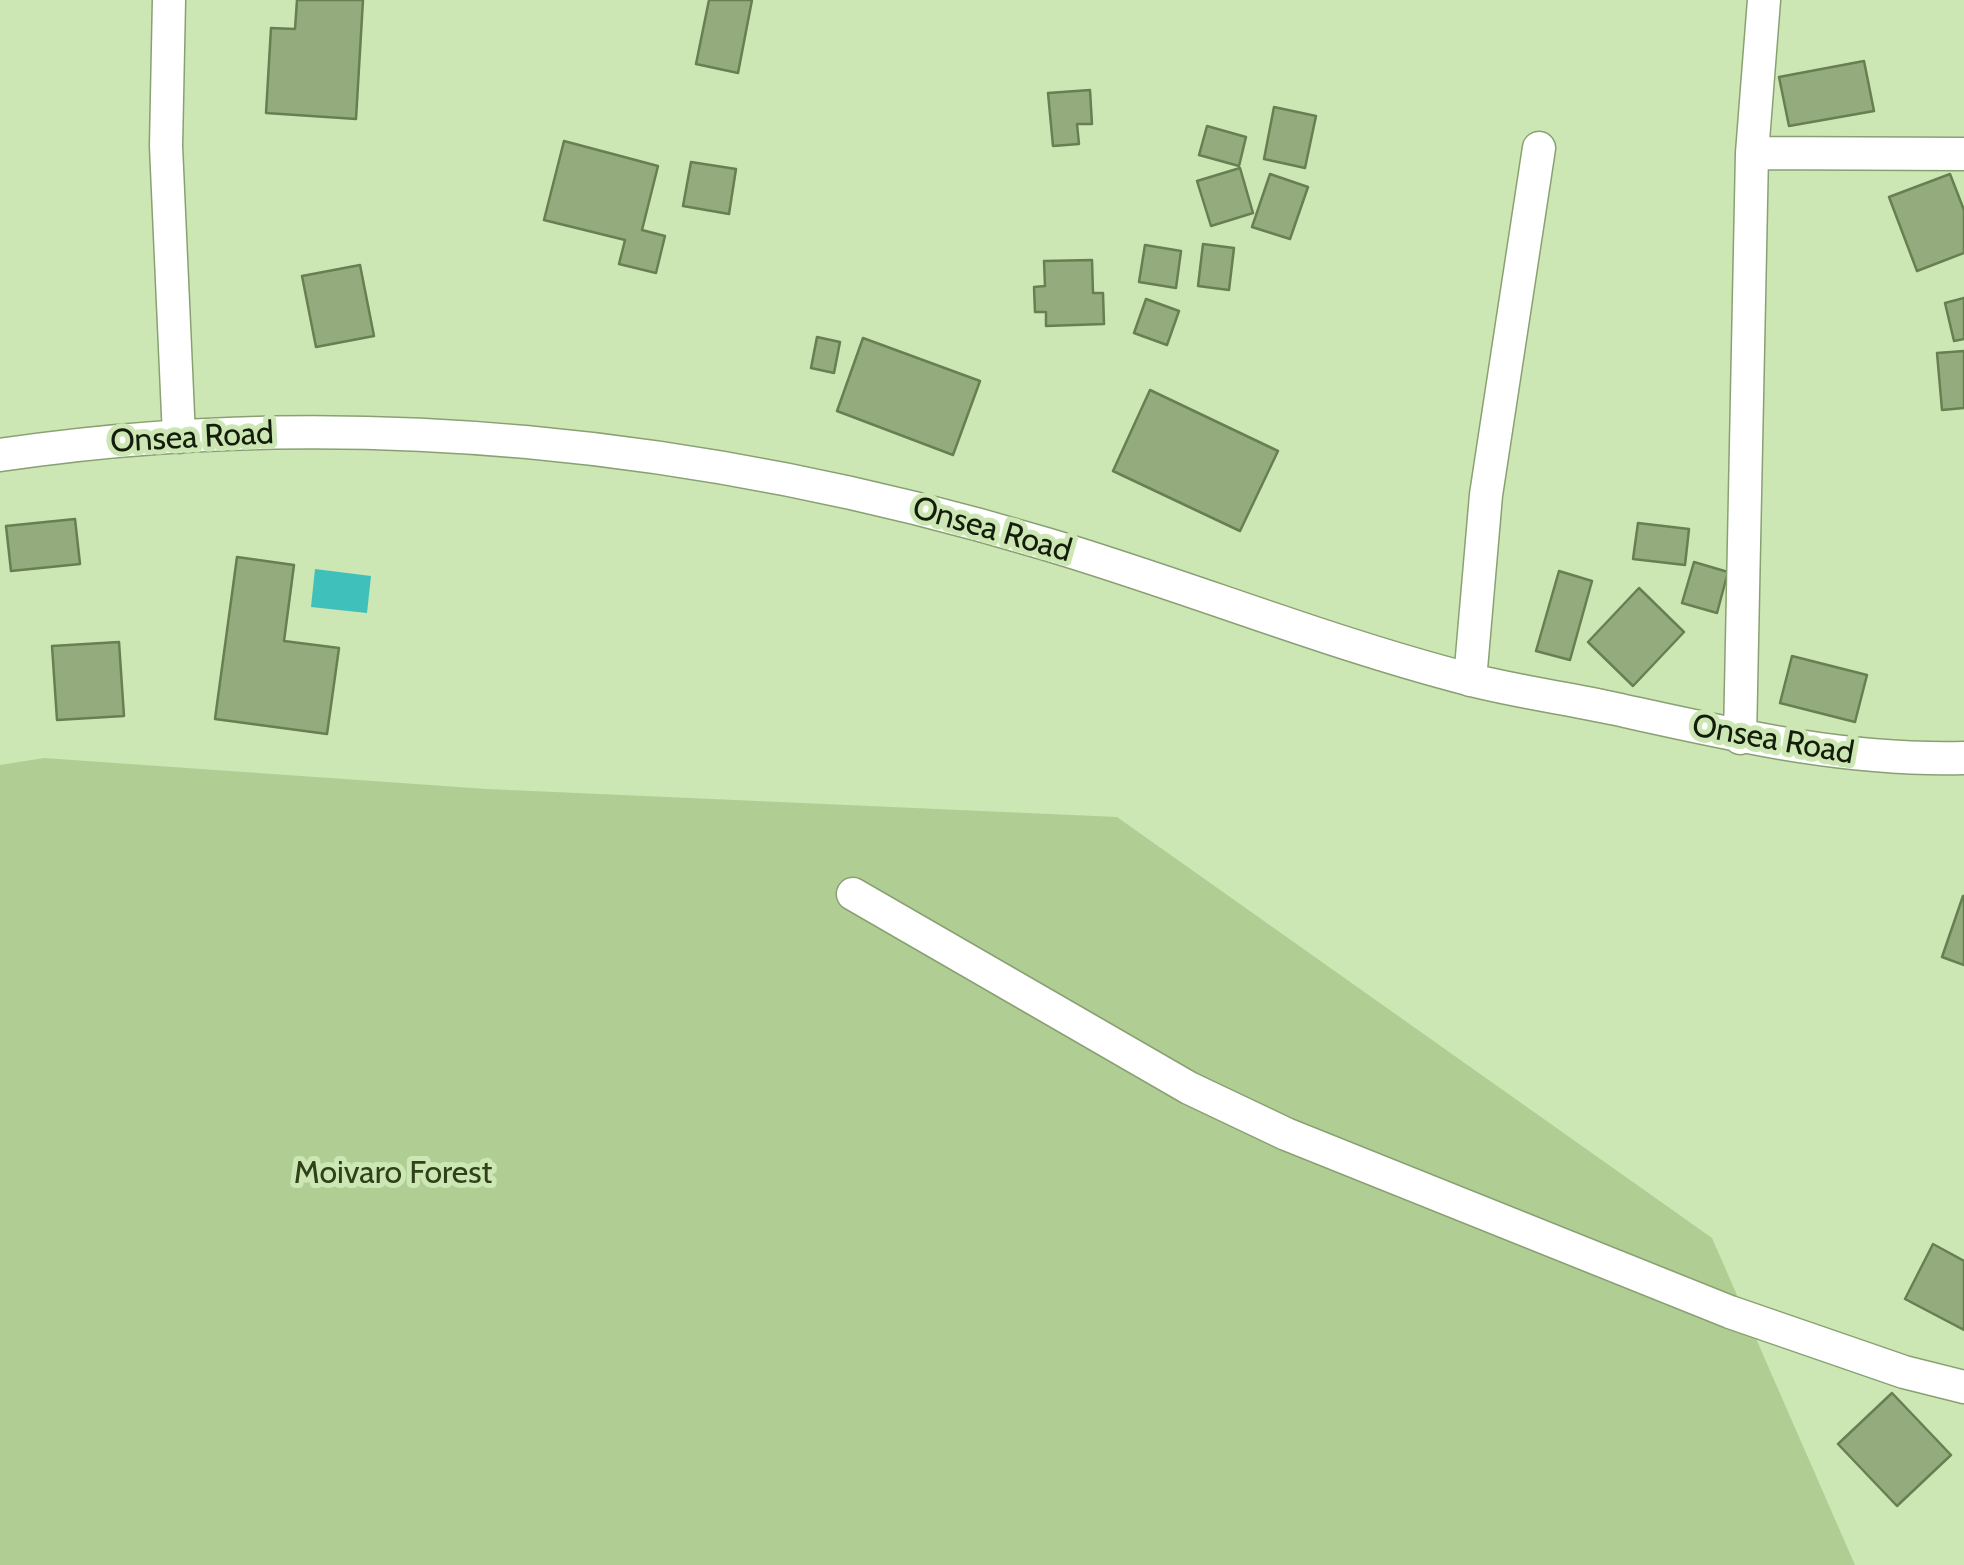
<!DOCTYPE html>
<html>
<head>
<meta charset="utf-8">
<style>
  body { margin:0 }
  canvas { display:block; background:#cce6b4 }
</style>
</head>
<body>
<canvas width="1964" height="1565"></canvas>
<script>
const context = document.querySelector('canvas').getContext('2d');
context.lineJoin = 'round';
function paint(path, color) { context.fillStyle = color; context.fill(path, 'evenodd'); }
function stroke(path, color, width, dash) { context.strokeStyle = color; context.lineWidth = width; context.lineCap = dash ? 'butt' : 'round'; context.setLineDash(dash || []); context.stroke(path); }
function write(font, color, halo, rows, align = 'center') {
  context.font = font + ' Cabin,sans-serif'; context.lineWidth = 10; context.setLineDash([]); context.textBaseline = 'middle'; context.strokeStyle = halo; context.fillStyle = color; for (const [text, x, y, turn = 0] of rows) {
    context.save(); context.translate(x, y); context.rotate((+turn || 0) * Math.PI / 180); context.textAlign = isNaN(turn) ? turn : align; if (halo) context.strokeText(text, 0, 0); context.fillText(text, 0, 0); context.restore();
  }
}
paint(new Path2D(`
  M44 758 487 789 1117 817 1712 1238 1855 1565H0V765Z`), '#b0ce94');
paint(new Path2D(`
  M315 569 371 576 367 613 311 607Z`), '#3fc0ba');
const building = new Path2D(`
  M297 0H363L356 119 266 113 271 28 295 29Z
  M709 0H752L738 73 696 64Z
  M1864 61 1874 111 1789 126 1779 77Z
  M1090 90 1092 124H1077L1079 144 1053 146 1048 93Z
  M1274 107 1316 116 1305 168 1264 159Z
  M1207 126 1246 137 1239 166 1199 155Z
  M564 141 658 166 642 230 665 236 656 273 619 264 625 240 544 220Z
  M691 162 736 169 729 214 683 206Z
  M1240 168 1253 213 1211 226 1197 181Z
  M1270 174 1308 187 1290 239 1252 227Z
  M1950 174 1964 210V253L1917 271 1889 197Z
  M1203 244 1234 248 1229 290 1198 286Z
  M1145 245 1181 251 1176 288 1139 282Z
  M1092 260 1093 293H1103L1104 324 1046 326V312H1035L1034 287 1045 286 1044 261Z
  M360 265 374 336 316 347 302 276Z
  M1964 298V339L1954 341 1945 303Z
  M1146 299 1179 311 1167 345 1134 333Z
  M817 337 840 342 834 373 811 368Z
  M863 338 980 381 953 455 837 411Z
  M1964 351V408L1942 410 1937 353Z
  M1150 390 1278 451 1240 531 1113 471Z
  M75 519 80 564 11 571 6 526Z
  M1638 523 1689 529 1685 565 1633 559Z
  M237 557 294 565 284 641 339 648 327 734 215 719Z
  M1694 562 1728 572 1717 613 1682 603Z
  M1559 571 1592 581 1570 660 1536 651Z
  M1639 588 1684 632 1633 686 1588 642Z
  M119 642 124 716 57 720 52 646Z
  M1792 656 1867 675 1855 722 1780 703Z
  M1963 896H1964V965L1942 957Z
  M1933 1244 1964 1261V1330L1905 1299Z
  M1892 1393 1951 1455 1897 1506 1838 1444Z`);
paint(building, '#94ac7d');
stroke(building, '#687f51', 2.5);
const minor = new Path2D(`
  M169 0 166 146 179 437
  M1752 153 1964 154
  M0 455C349 403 709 443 1046 544 1187 586 1325 642 1468 679 1517 692 1567 698 1616 709 1734 735 1843 761 1964 758
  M1470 680 1486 495 1539 148
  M1740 738 1752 153 1764 0
  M853 894 1189 1088 1286 1134 1730 1312 1904 1372 1964 1387`);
stroke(minor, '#89a172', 35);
stroke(minor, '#fff', 32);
write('32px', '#141d0b', '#cce6b4', [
  ["Onsea Road",192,438,-3],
  ["Onsea Road",992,530,16],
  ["Onsea Road",1773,740,10]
]);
write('32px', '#2e4119', '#cce6b4', [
  ["Moivaro Forest",393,1174]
]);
</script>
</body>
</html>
